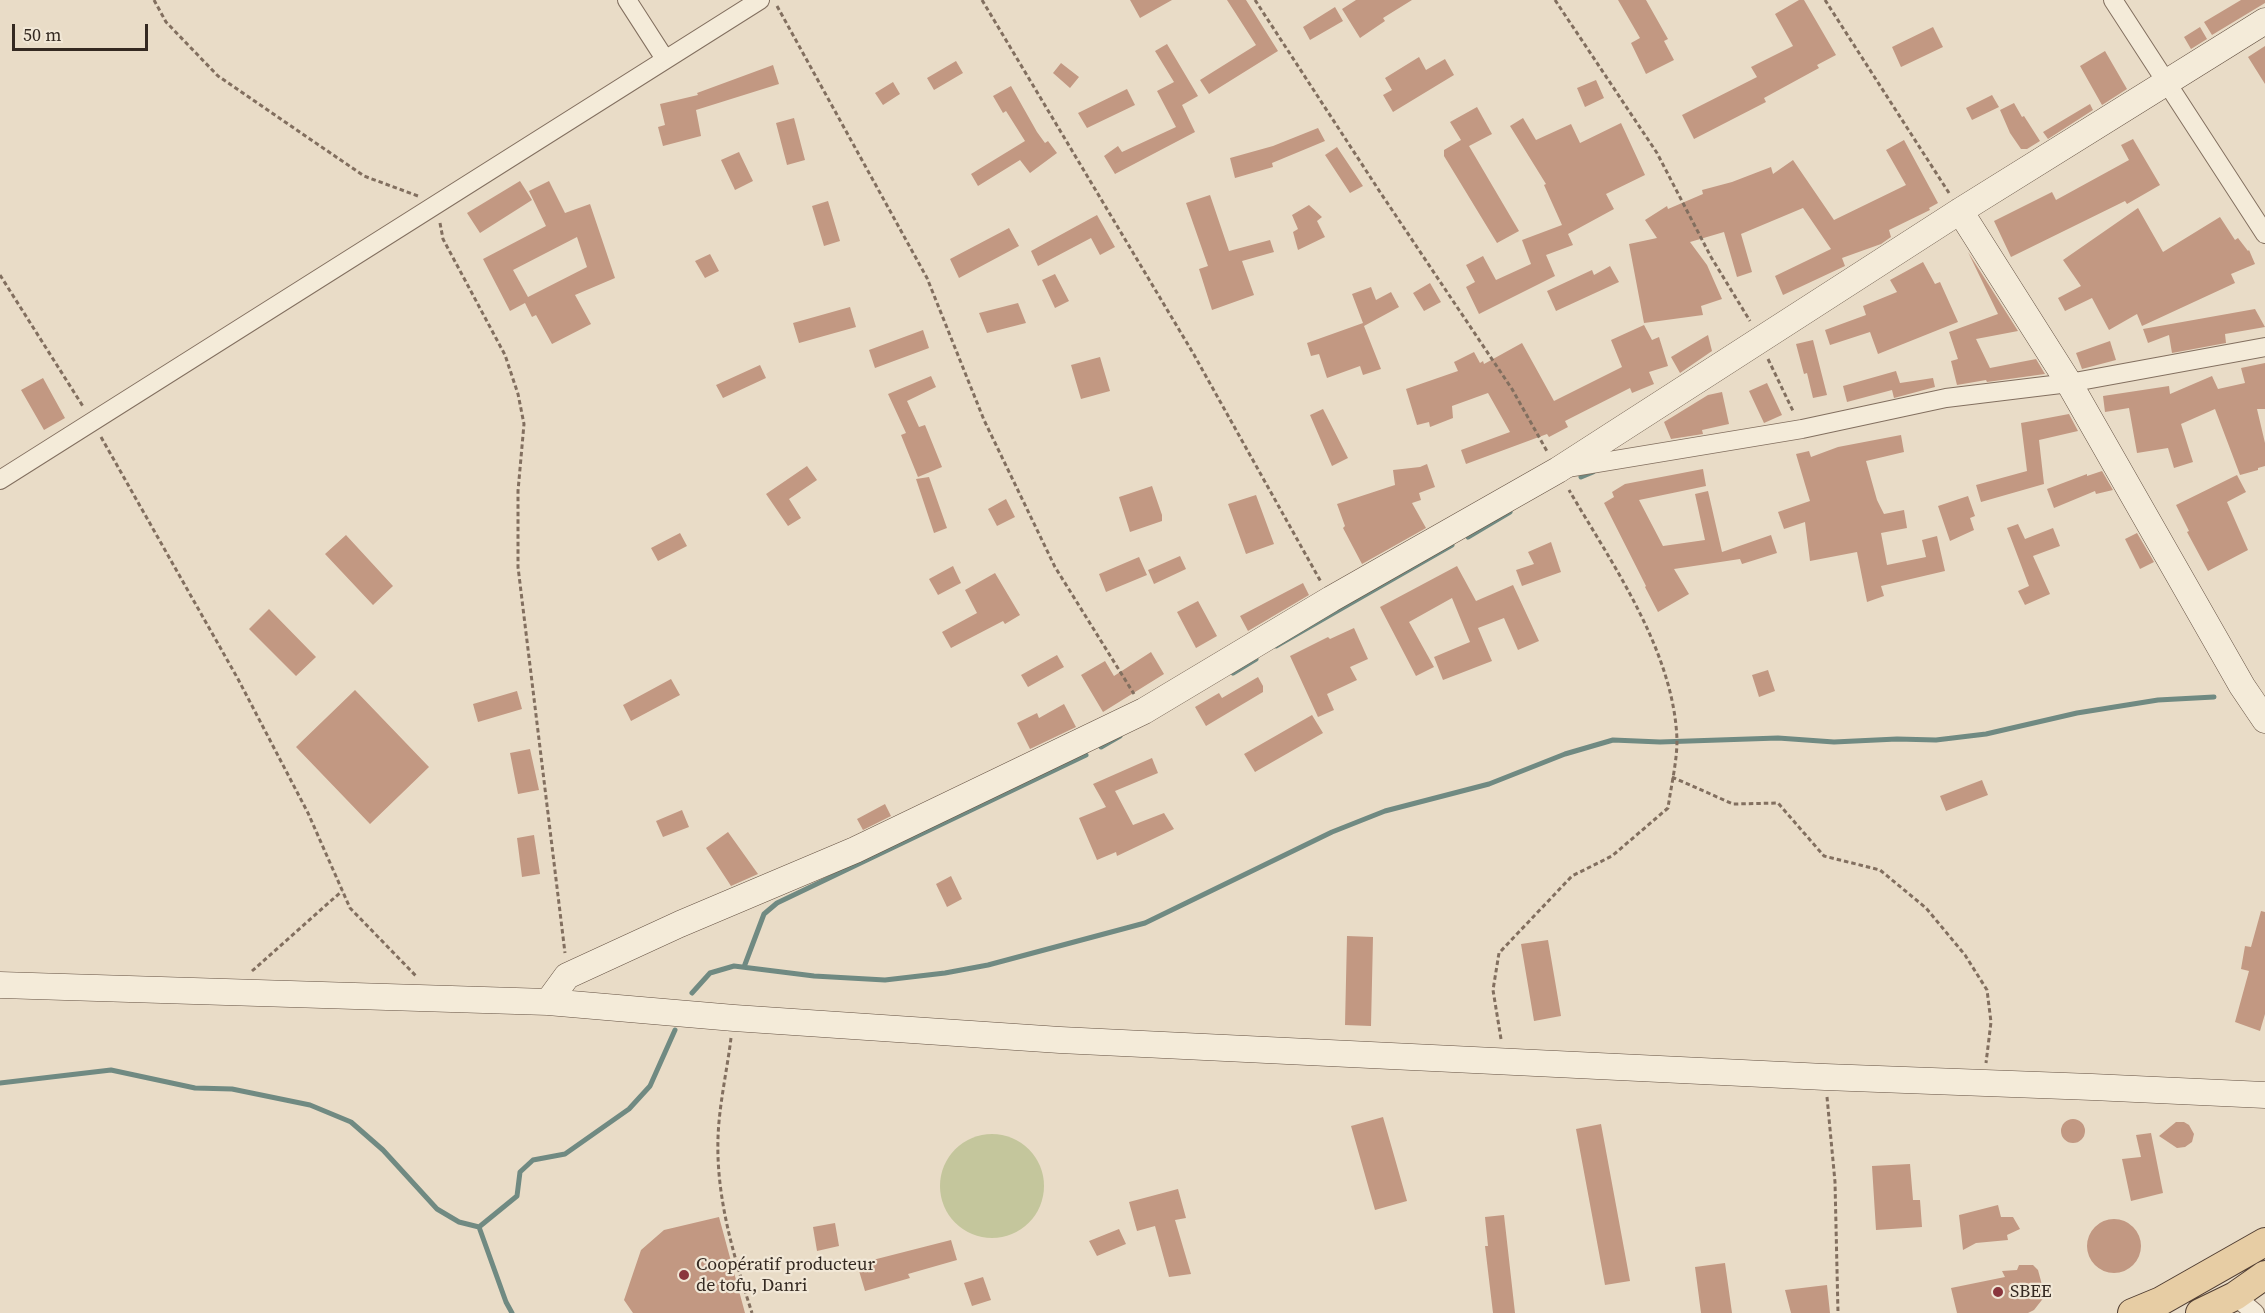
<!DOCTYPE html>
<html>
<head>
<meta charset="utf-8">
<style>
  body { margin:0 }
  #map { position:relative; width:2265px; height:1313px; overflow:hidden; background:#e9dcc7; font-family:"Source Serif 4",serif }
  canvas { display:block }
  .scale { position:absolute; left:12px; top:24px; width:136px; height:27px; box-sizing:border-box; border:3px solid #342921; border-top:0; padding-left:8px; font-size:18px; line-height:21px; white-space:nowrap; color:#342921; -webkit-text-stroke:4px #f1e7d6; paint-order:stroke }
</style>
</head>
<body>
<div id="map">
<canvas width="2265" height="1313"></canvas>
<div class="scale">50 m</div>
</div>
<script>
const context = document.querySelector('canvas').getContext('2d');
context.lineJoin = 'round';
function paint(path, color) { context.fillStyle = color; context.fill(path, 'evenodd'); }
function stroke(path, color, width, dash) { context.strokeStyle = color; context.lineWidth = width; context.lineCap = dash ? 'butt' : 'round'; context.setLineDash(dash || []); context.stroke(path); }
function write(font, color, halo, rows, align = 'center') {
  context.font = font + ' "Source Serif 4",serif'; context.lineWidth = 4.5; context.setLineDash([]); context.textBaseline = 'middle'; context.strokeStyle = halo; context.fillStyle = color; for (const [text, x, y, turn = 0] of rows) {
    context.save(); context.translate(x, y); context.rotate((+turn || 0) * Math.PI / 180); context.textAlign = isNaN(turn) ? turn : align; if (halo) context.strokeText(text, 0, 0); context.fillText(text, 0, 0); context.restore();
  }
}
paint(new Path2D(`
  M940 1186a52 52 0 1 1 104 0a52 52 0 1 1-104 0Z`), '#c4c69c');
stroke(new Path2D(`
  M1581 477 1593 472
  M1468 537 1510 512
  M1276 646 1452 545
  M1233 673 1256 659
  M1101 747 1120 736
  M744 967 764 914 777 903 1086 755
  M692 993 710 973 734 966 814 976 885 980 945 973 988 965 1145 923 1332 832 1385 811 1489 784 1565 754 1613 740 1660 742 1778 738 1834 742 1897 739 1936 740 1986 734 2077 713 2158 700 2214 697
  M0 1083 111 1070 195 1088 232 1089 310 1105 351 1122 383 1150 437 1209 459 1222 479 1227 506 1302 512 1313
  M479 1227 517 1196 520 1172 533 1160 565 1154 629 1109 650 1086 675 1030`), '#708a82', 5);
paint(new Path2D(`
  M1130 0H1172L1140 18Z
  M1227 0H1246L1278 51 1209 94 1200 80 1256 45Z
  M1356 0H1412L1383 18 1385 21 1360 38 1342 9Z
  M1618 0H1646L1668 39 1664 41 1674 60 1646 74 1631 43 1640 38Z
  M1799 0H1804L1836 55 1817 65 1819 68 1764 98 1766 102 1694 139 1682 115 1757 77 1751 67 1793 46 1775 14Z
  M2241 0H2265V3L2212 35 2204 22Z
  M1335 7 1343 21 1310 40 1303 27Z
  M1933 27 1943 47 1901 67 1892 47Z
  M2200 27 2207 39 2191 49 2184 37Z
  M1167 44 1198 96 1182 105 1195 132 1115 174 1104 156 1118 146 1122 152 1176 127 1157 91 1174 82 1155 51Z
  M2265 46V84L2248 57Z
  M2105 51 2127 89 2102 105 2080 66Z
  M1419 57 1426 70 1445 59 1454 75 1393 112 1383 95 1392 90 1385 78Z
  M956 61 963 73 934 90 927 78Z
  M1061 63 1079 77 1070 88 1053 73Z
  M773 65 779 84 696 110 701 136 663 146 658 127 665 125 660 104 698 95 697 93Z
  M1596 80 1604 98 1585 107 1577 88Z
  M893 82 900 94 883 105 875 93Z
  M1011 86 1037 132 1045 143 1048 141 1057 153 1030 173 1020 160 978 186 971 174 1025 141 1006 111 1003 113 993 96Z
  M1127 89 1135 105 1087 128 1078 113Z
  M1992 95 1999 107 1972 120 1966 108Z
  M2014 103 2022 117 2024 116 2040 141 2027 149H2021L2010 133 2000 110Z
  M2090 104 2093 110 2048 139 2043 132Z
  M1477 107 1492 134 1469 146 1519 231 1497 243 1444 156V150L1461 140 1450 122Z
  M794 118 805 160 787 165 776 123Z
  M1523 118 1536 140 1571 124 1580 143 1621 123 1645 175 1606 194 1614 209 1568 234 1573 245 1546 255 1555 276 1479 314 1466 287 1475 282 1466 265 1483 256 1496 280 1531 264 1522 240 1562 225 1544 185 1546 184 1510 126Z
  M1318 128 1325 141 1272 163 1273 167 1235 178 1230 158 1273 146Z
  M2133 139 2160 185 2127 204 2125 201 2011 257 1994 221 2052 192 2056 200 2129 160 2121 145Z
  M1904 140 1938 203 1929 208 1930 210 1889 230 1891 237 1881 244 1842 258 1845 266 1783 295 1775 276 1831 249 1803 208 1741 234 1752 272 1737 277 1724 232 1690 242 1707 265 1722 299 1701 306 1703 315 1644 323 1629 244 1657 238 1645 220 1667 206 1668 209 1703 194 1702 190 1732 182 1771 167 1773 174 1793 160 1834 220 1906 185 1886 150Z
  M1337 147 1363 186 1350 193 1325 155Z
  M739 152 753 181 735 190 721 160Z
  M520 181 532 200 480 233 467 213Z
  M549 181 565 213 590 204 615 278 575 295 591 324 552 344 536 315 532 317 525 303 510 311 483 259 546 226 529 191ZM577 237 587 267 528 297 513 270Z
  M1210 195 1229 251 1270 240 1274 252 1242 261 1254 295 1212 310 1199 269 1208 266 1186 203Z
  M828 201 840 241 824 246 812 206Z
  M1309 205 1322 217 1317 221 1325 237 1298 250 1293 232 1298 229 1292 215Z
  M2138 208 2163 252 2220 217 2235 240 2238 238 2248 251 2249 250 2255 264 2231 274 2235 283 2142 326 2137 314 2109 330 2092 298 2065 311 2058 298 2081 286 2063 260Z
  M1097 215 1115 247 1100 255 1091 238 1038 266 1031 251Z
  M1009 228 1019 246 959 278 950 259Z
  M1968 252 2018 331 1976 339 1990 368 2036 359 2045 374 1987 382 1986 380 1957 385 1951 361 1958 359 1949 332 1998 314Z
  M710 254 719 271 705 278 695 261Z
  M1923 262 1935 284 1940 282 1958 322 1878 354 1870 332 1830 345 1825 330 1866 315 1863 306 1897 292 1890 280Z
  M1610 266 1619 282 1556 311 1547 291 1592 270 1594 275Z
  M1055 274 1069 301 1055 308 1042 280Z
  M1430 283 1441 302 1424 311 1413 293Z
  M1371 287 1376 300 1391 292 1399 307 1364 326 1381 369 1363 375 1360 366 1327 378 1319 354 1311 356 1307 343 1363 323 1352 294Z
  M1018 303 1026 323 987 333 979 313Z
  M850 307 856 327 799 343 793 323Z
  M2255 309 2265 327 2225 334 2226 343 2172 353 2169 335 2148 343 2143 329Z
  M1644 325 1652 340 1659 337 1668 366 1649 372 1654 384 1632 393 1630 388 1565 421 1568 427 1549 437 1547 434 1466 464 1461 450 1510 432 1488 393 1452 406 1453 418 1430 427 1429 422 1417 425 1406 389 1458 371 1454 362 1474 352 1480 363 1483 361 1484 364 1522 343 1554 401 1622 367 1611 340Z
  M923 330 929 348 875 368 869 350Z
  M1708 335 1712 351 1680 373 1671 357Z
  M1813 340 1827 395 1813 398 1807 373 1804 374 1796 344Z
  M2110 341 2116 360 2082 369 2076 353Z
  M1100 357 1110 391 1081 399 1071 365Z
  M2265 363V409H2257L2265 443V466L2258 468V470L2240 475 2215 409 2181 424 2193 462 2174 468 2168 448 2137 453 2129 408 2105 412 2103 396 2169 386 2170 394 2212 376 2218 389 2245 383 2241 368Z
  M760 365 766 378 723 398 716 385Z
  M1896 371 1900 383 1933 378 1935 387 1894 398 1892 390 1847 402 1843 386Z
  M931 376 936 387 907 401 919 427 925 425 942 467 918 477 901 435 906 433 888 394Z
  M43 378 65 418 44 430 21 390Z
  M1767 383 1782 415 1764 423 1749 391Z
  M1722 392 1729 424 1702 430 1703 434 1671 439 1664 422 1708 395Z
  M1323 409 1348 458 1332 466 1310 415Z
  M2069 414 2078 431 2039 440 2044 484 1981 502 1976 485 2027 471 2021 423Z
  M1901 435 1904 452 1866 461 1877 500 1884 514 1904 510 1907 528 1881 533 1887 565 1926 557 1922 540 1937 536 1945 571 1881 586 1884 596 1867 602 1857 552 1810 561 1805 522 1784 529 1778 512 1810 501 1796 454 1809 451 1811 457 1838 447Z
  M1427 464 1435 487 1419 493 1421 500 1412 503 1426 528 1362 564 1343 528 1345 526 1337 504 1395 485 1393 470 1420 467Z
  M807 466 817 480 789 499 801 518 788 526 766 494Z
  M1703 469 1706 486 1639 500 1663 546 1705 540 1695 494 1708 491 1722 552 1771 535 1777 553 1742 564 1740 559 1674 569 1689 594 1658 612 1645 587 1646 586 1604 503 1614 497 1612 492 1625 484Z
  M2102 471 2113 490 2096 494 2095 491 2054 508 2047 489 2087 474V476Z
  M2237 475 2246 492 2227 502 2248 550 2208 571 2187 532 2189 531 2176 505Z
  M929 477 947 528 934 533 916 479Z
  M1152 486 1162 515V521L1130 532 1119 497Z
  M1256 495 1274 544 1246 554 1228 504Z
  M1968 496 1975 516 1970 518 1974 530 1950 541 1938 506Z
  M1006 499 1015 517 997 526 988 509Z
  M2018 524 2025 539 2053 528 2060 546 2033 556 2050 594 2025 605 2018 591 2029 586 2007 528Z
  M680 533 687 546 658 561 651 548Z
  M2137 533 2154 562 2140 569 2125 539Z
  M346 535 393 586 373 605 325 554Z
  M1551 542 1561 572 1522 586 1516 570 1534 564 1528 552Z
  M1180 556 1186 569 1154 584 1148 570Z
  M1139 557 1147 575 1106 592 1099 574Z
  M953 566 961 583 938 595 929 579Z
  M1457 566 1476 601 1513 585 1539 641 1518 650 1504 618 1478 628 1492 661 1443 680 1434 657 1470 642 1452 598 1409 622 1434 667 1416 676 1380 607Z
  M995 573 1020 615 1005 624 1003 621 951 648 942 632 977 613 965 590Z
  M1303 583 1309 595 1248 631 1240 616Z
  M1198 601 1217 636 1196 648 1177 612Z
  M269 609 316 657 296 676 249 629Z
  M1354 628 1368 659 1350 667 1357 680 1327 694 1334 710 1318 717 1290 656 1328 637 1330 639Z
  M1151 652 1164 674 1103 712 1081 675 1105 661 1114 676Z
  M1057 655 1064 667 1028 687 1021 675Z
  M1768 670 1775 691 1759 697 1752 675Z
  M1258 677 1263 686V692L1206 726 1195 707 1219 693 1222 698Z
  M671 679 680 695 631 721 623 705Z
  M355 690 429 767 370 824 296 747Z
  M517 691 522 709 478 722 473 704Z
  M1064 704 1076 727 1030 749 1017 723 1037 713 1039 718Z
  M1312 715 1323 733 1255 772 1244 754Z
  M530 749 539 790 518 794 510 753Z
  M1152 758 1158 773 1115 791 1133 825 1164 813 1174 829 1117 856 1116 852 1097 860 1079 818 1106 807 1093 784Z
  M1982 780 1988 795 1946 811 1940 796Z
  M885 804 891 816 863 830 857 819Z
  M682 810 689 827 663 837 656 821Z
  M728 832 758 874 731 886 706 848Z
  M534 835 540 874 522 877 517 838Z
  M951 876 962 899 947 907 936 884Z
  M2261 911 2265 912V1014L2260 1031 2235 1022 2249 971 2241 969 2245 946 2251 947Z
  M1347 936 1373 937 1371 1026 1345 1025Z
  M1548 940 1561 1016 1534 1021 1521 944Z
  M1383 1117 1407 1201 1375 1210 1351 1126Z
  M2061 1131a12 12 0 1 1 24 0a12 12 0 1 1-24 0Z
  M2176 1122H2184L2189 1125 2194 1134 2192 1142 2185 1147 2177 1148 2159 1136Z
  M1601 1124 1630 1281 1605 1285 1576 1129Z
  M2151 1133 2163 1193 2131 1201 2122 1159 2141 1157 2136 1135Z
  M1910 1164 1913 1200H1920L1922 1227 1876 1230 1872 1166Z
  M1178 1189 1186 1218 1175 1220 1191 1274 1169 1277 1155 1226 1137 1231 1129 1202Z
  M1998 1205 2001 1217H2013L2020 1229 2007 1235 2008 1240 1976 1243 1963 1250 1959 1215Z
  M1504 1215 1515 1313H1493L1485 1246H1488L1485 1217Z
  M719 1217 745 1313H633L624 1300 641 1250 664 1230Z
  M2087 1246a27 27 0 1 1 54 0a27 27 0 1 1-54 0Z
  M835 1223 839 1246 817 1251 813 1227Z
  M1119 1229 1126 1244 1097 1256 1089 1241Z
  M951 1240 957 1260 908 1274 910 1278 865 1291 857 1264Z
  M1725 1263 1732 1313H1701L1695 1267Z
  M2019 1265H2033L2038 1270 2045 1296 2034 1310 2028 1313H1957L1951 1288 2005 1277 2002 1271 2017 1270Z
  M983 1277 991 1300 972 1306 964 1283Z
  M1827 1285 1830 1313H1791L1785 1290Z`), '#c29882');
const street = new Path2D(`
  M627 0 665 59
  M2113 0 2265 234
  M1567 468 1802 429 1946 398 2069 383 2265 347
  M0 480 760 0
  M2235 1296 2255 1313`);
const secondary = new Path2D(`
  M1960 211 2069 383 2242 686 2265 720
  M0 985 548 1002 734 1018 1060 1040 1825 1077 2092 1087 2265 1095
  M548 1002 567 976 680 924 855 850 1144 711 1331 599 1558 470 1960 211 2265 21`);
const primary = new Path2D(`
  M2132 1313 2161 1301 2265 1242
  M2200 1313 2235 1296 2265 1275`);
stroke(street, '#826f5f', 20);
stroke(secondary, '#645142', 27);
stroke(primary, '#513e32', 30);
stroke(new Path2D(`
  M154 0 166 22 218 76 364 176 418 196
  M982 0 1193 353 1321 582
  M1255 0 1380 192 1512 389 1548 453
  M1555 0 1657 153 1711 257 1750 321
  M1825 0 1949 193
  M777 6 927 278 984 420 1055 567 1134 694
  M440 223 443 239 505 355 518 394 524 424 518 491V567L565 953
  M0 275 84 408
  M1768 359 1794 413
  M101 437 238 679 308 813 350 908 417 977
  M1672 777 1733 804 1778 803 1824 856 1880 870 1926 908 1965 955 1987 990 1991 1022 1986 1063
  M252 971 342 891
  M731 1038C727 1071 719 1105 718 1138 716 1198 734 1257 752 1313
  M1501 1039 1493 990 1499 953 1572 876 1612 856 1668 808C1671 786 1677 762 1677 740 1674 651 1612 564 1569 490
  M1827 1097 1835 1182 1838 1313`), '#826f5f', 3, [4.5, 3]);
stroke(street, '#f4ebd9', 18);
stroke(secondary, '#f4ebd9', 26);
stroke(primary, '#e7cda4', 28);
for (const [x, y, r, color] of [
  [684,1275,6,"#8a363d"],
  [1998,1292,6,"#8a363d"]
]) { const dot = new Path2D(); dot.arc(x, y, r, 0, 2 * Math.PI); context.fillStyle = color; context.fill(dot); stroke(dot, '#f1e7d6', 2); }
write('18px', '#342921', '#f1e7d6', [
  ["Coopératif producteur",696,1265],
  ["de tofu, Danri",696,1286],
  ["SBEE",2010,1292]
], 'left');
</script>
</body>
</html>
